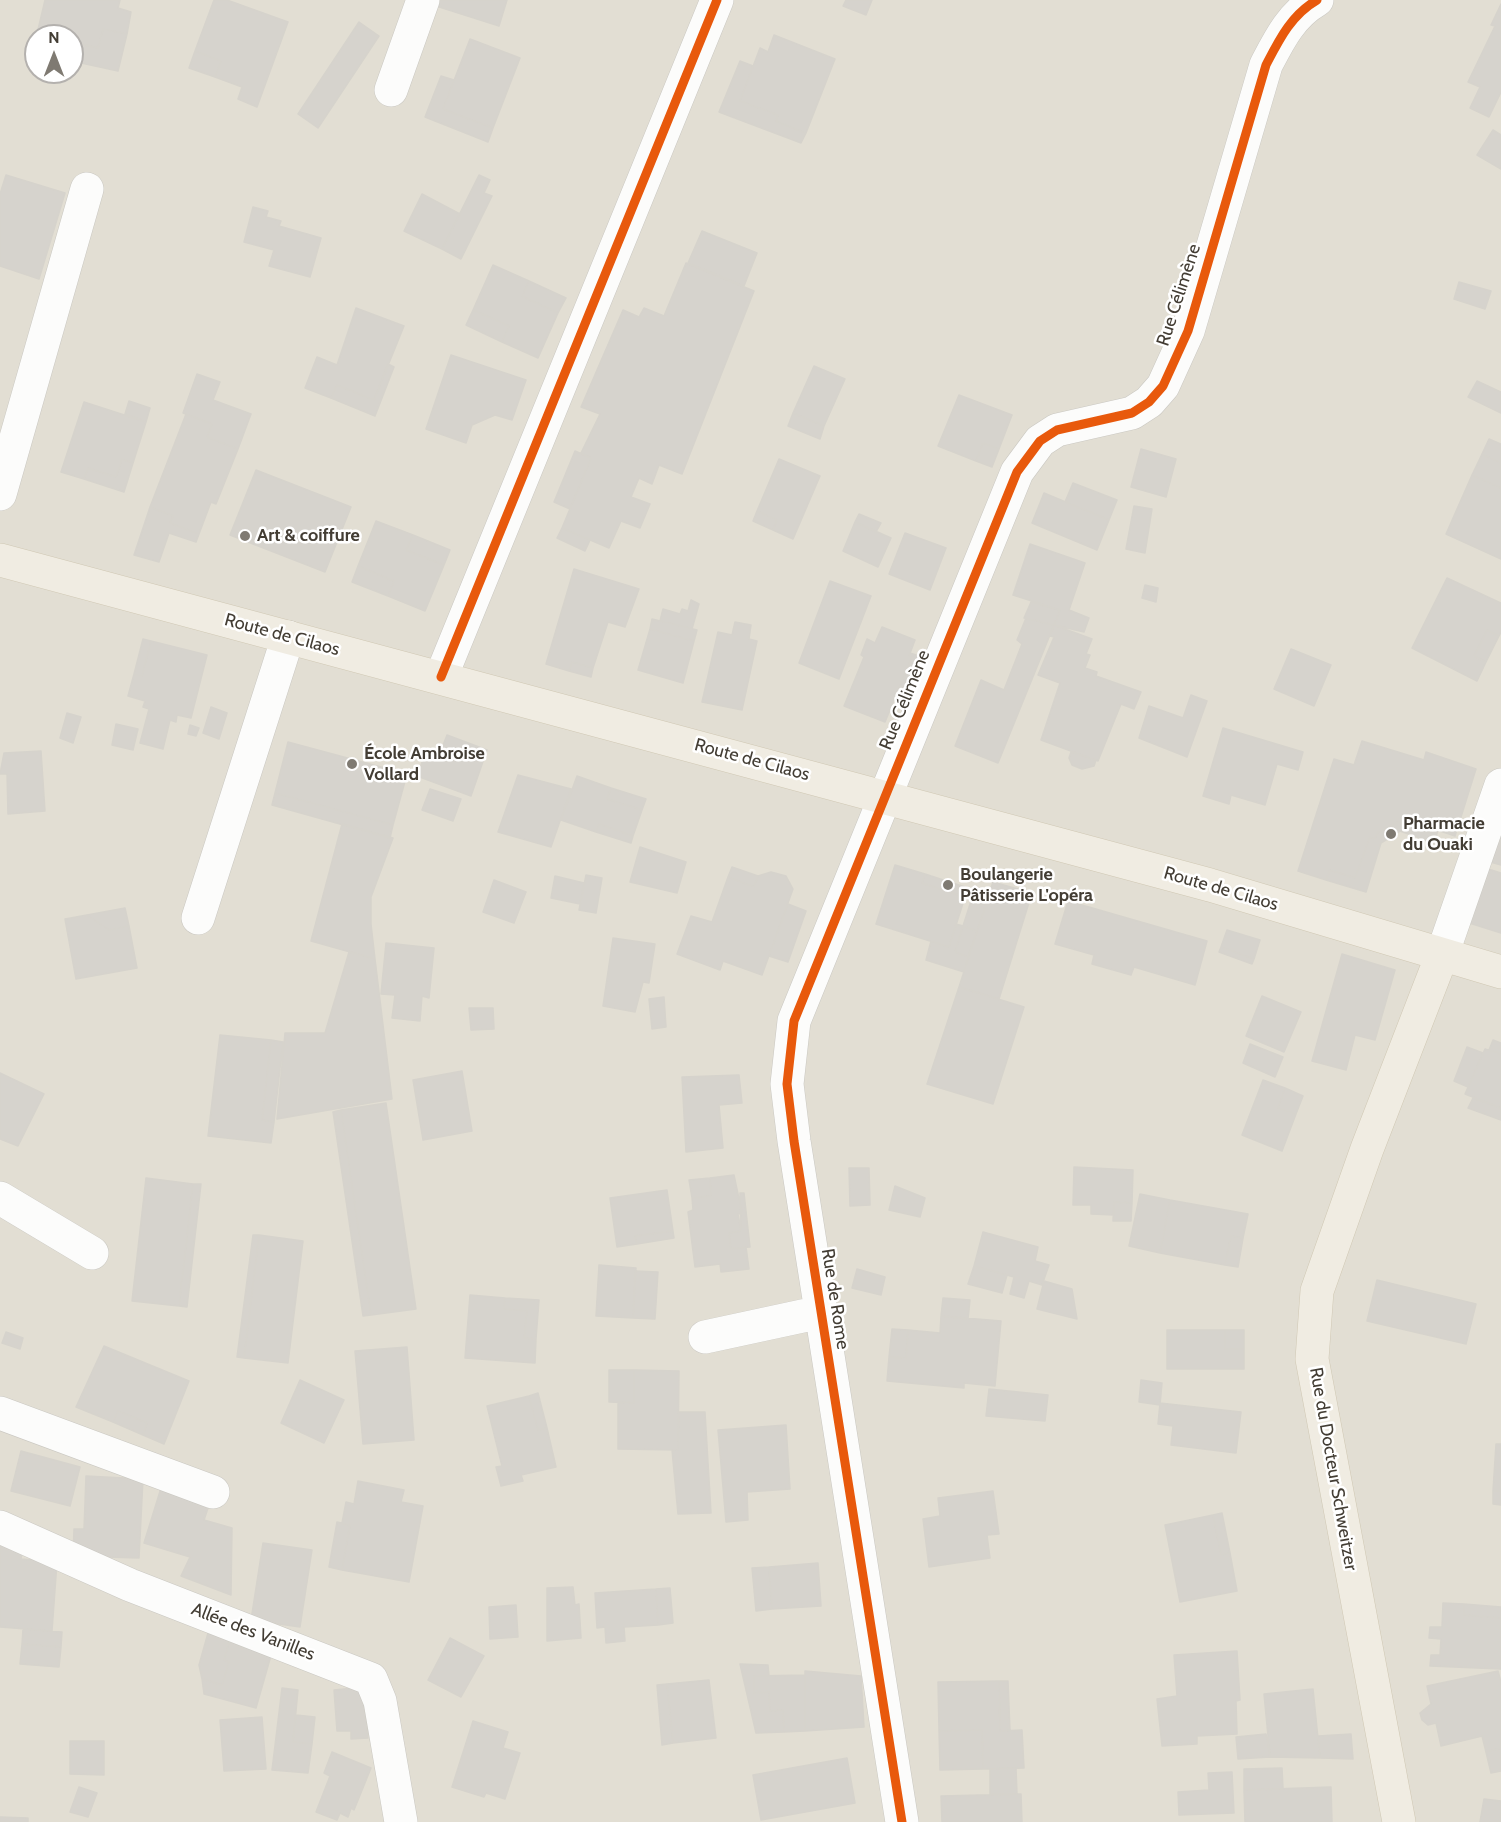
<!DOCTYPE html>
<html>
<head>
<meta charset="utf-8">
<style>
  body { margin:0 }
  #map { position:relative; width:1501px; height:1822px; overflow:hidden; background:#eeece6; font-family:Cabin,sans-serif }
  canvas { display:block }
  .north { position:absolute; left:24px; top:24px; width:60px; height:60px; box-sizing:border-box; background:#fff; border:2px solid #b4b1ae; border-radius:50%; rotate:0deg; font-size:16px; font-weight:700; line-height:24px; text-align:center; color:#433d34 }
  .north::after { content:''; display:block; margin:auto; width:21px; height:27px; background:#7f7a72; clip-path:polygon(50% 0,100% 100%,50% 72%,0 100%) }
</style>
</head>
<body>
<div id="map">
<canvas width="1501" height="1822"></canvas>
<div class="north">N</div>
</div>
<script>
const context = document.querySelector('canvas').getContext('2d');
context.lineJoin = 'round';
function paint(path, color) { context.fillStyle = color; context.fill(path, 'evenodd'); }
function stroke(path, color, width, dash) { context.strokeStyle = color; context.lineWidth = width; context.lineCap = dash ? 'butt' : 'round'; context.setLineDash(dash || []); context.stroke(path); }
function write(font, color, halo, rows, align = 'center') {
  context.font = font + ' Cabin,sans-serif'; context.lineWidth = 5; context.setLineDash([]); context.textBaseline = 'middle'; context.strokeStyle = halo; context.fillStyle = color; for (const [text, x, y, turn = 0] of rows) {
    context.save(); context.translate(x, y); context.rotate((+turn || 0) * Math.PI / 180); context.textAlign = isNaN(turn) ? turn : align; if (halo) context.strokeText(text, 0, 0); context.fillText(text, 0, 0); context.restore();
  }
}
paint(new Path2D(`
  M0 0H1501V1822H0ZM36 36H72V72H36Z`), '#e2ded3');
const building = new Path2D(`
  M45 0H120L118 8 131 12 127 34 103 29 98 48 72 42V36L37 34Z
  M214 0H227L288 22 257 107 238 99 242 87 215 77 221 61 195 51Z
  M434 0H507L499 26 433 5Z
  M846 0H872L866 15 843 6Z
  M1501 4V92L1489 117 1470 108 1480 87 1468 82 1495 26 1491 25Z
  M359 22 379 36 318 128 298 114Z
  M103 29 127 34 118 71 72 61V42L98 48Z
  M774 35 835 59 806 133 776 121 778 115 740 101 760 48 768 52Z
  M470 39 520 58 493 128 443 109Z
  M195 51 221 61 215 77 189 68Z
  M740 61 753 66 740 101 778 115 776 121 806 133 801 143 719 112Z
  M441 76 454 80 443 109 493 128 488 142 425 117Z
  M1493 130 1501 135V169L1477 155Z
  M6 175 65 193 39 279 0 266V194Z
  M479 175 490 180 484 193 492 196 461 259 442 249Z
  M422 194 460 214 442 249 404 231Z
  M253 207 268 211 266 217 281 221 279 226 321 238 310 277 269 266 274 250 244 242Z
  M702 231 757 253 744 286 688 263Z
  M686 263 754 291 682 474 659 465 652 484 639 478 631 497 650 504 640 528 621 521 609 548 562 528 591 458 581 453 600 414 581 407 623 310 639 317 644 308 664 316Z
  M493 265 529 281 522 296 558 313 538 358 502 342 509 326 473 310Z
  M529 281 566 298 558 313 522 296Z
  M1459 282 1491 291 1485 309 1454 299Z
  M356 308 404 326 374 400 337 385 331 398 305 388 317 357 337 365Z
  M473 310 509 326 502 342 466 325Z
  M451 355 526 380 512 420 495 415 472 425 466 443 426 429Z
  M388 364 394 367 375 416 331 398 337 385 374 400Z
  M814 366 845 379 824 426 793 413Z
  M197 374 220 382 213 400 251 414 238 449 207 437 212 424 183 413Z
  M1477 381 1501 392V413L1468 397Z
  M959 395 1012 415 999 449 983 443 976 461 938 446Z
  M129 401 150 408 146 422 125 414Z
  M84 402 146 422 133 463 122 459 116 477 88 468 84 479 61 472Z
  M793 413 824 426 820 439 788 426Z
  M186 414 212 424 207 437 238 449 216 504 211 502 199 534 170 523 173 516 150 507Z
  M1489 439 1501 444V463L1482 454Z
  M983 443 999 449 992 467 976 461Z
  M1141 449 1176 459 1166 497 1131 487Z
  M575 451 591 458 570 509 554 502Z
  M1482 454 1501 463V488L1472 475Z
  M122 459 133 463 124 492 84 479 88 468 116 477Z
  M779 459 820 476 793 539 773 530 777 520 757 511Z
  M256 470 351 507 325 572 230 535Z
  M1472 475 1501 488V559L1446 534Z
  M1073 483 1117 500 1109 520 1065 502Z
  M1044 493 1109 520 1097 550 1032 523Z
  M1134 506 1152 509 1145 553 1126 549Z
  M150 507 173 516 170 523 199 534 196 542 169 533 159 562 134 555Z
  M757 511 777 520 773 530 753 521Z
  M859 514 881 523 876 532 855 522Z
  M376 521 413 535 406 550 444 565 425 611 388 596 394 581 358 566Z
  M855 522 891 538 878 567 843 551Z
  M562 528 590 540 585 551 557 538Z
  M905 533 946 548 930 590 889 574Z
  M413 535 450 550 444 565 406 550Z
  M1030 544 1085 563 1069 610 1089 618 1084 632 1054 625 1060 610 1013 595Z
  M358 566 394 581 388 596 352 582Z
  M574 569 639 589 625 627 608 622 593 668 572 662 569 671 546 664Z
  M1447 578 1501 603V632L1499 636 1487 630 1474 656 1486 662 1477 681 1412 648Z
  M830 581 871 596 839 679 799 663Z
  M1145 585 1158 588 1156 602 1142 598Z
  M691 600 699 604 692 629 660 621 663 609 680 614 682 609 688 611Z
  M1031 602 1060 610 1054 625 1024 618Z
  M1026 618 1054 625 998 763 955 746 981 680 1004 690 1022 644 1017 640Z
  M652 619 697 630 694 641 650 629Z
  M735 622 751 625 749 639 757 641 742 710 702 702 718 632 732 635Z
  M1054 625 1092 639 1086 654 1090 655 1085 668 1097 672 1096 676 1141 692 1134 709 1121 704 1098 761 1041 740 1060 683 1038 675 1054 637 1050 636Z
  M882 627 915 640 909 656 912 657 885 722 844 706 864 657 861 655 867 639 875 643Z
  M650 629 694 641 683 683 638 670Z
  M1487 630 1499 636 1486 662 1474 656Z
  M143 639 151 641 142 676 134 674Z
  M151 641 207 655 191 718 177 715 176 722 170 720 163 749 140 743 149 709 143 707 145 701 128 696 134 674 142 676Z
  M1291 649 1331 665 1314 706 1274 689Z
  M910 653 922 657 905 697 897 694 912 657 909 656Z
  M572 662 593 668 591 677 569 671Z
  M1191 695 1207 701 1187 757 1139 738 1149 706 1183 718Z
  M211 707 227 713 219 739 203 733Z
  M67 713 81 717 73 743 60 738Z
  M116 724 138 729 133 750 112 745Z
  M190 725 199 728 196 736 188 734Z
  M1223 728 1303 752 1298 770 1277 764 1265 805 1231 795 1229 804 1203 796Z
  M447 735 487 750 471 796 417 776 424 757 437 761Z
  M1362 741 1424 760 1426 752 1476 769 1455 836 1404 819 1403 823 1398 822 1377 833 1375 839 1370 837 1355 878 1330 870 1326 880 1298 871 1334 759 1354 765Z
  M288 742 407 774 393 825 275 793Z
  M41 751 45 811 8 814 7 774H0L4 753Z
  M1071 752 1096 760 1094 766 1082 769 1072 765 1069 758Z
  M518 775 571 789 551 847 498 832Z
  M577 776 611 788 607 799 642 810 633 836 599 824 596 832 561 820Z
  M611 788 646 799 642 810 607 799Z
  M430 789 461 799 453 821 422 810Z
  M275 793 393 825 390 838 272 805Z
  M1404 819 1438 830 1434 843 1400 831 1381 843 1366 892 1326 880 1330 870 1355 878 1370 837 1375 839 1377 833 1398 822 1403 823Z
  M342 824 393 838 371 897V924L375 959 311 941Z
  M599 824 633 836 631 843 596 832Z
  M1501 830V865L1487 861Z
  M640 847 686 862 677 893 630 882Z
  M895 865 925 874 922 883 965 897 949 947 876 924Z
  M732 867 758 876 754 887 728 877Z
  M1482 867 1501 873V933L1463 921Z
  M771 872 786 876 793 889 762 975 723 961 720 970 677 954 691 916 712 922 728 877 754 887 758 876Z
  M925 874 968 888 965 897 922 883Z
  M586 875 602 878 596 913 579 910Z
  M555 876 584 883 580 904 551 898Z
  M494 880 526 892 514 923 483 912Z
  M993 882 1032 893 999 999 959 987Z
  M971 901 986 905 977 931 963 926Z
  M1068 901 1207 941 1195 985 1134 967 1131 975 1092 964 1094 955 1055 944Z
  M788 904 806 911 788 962 769 956Z
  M125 908 129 926 109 930 87 915Z
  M87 915 109 930 129 926 137 968 76 979 65 919Z
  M956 924 963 926 955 952 968 957 964 972 926 960 931 941 949 947Z
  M963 926 977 931 968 957 955 952Z
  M1227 930 1260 940 1254 959 1221 947Z
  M613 938 655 944 649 983 643 982 635 1012 603 1006Z
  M386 943 434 948 429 998 422 996 420 1021 392 1018 395 995 381 994Z
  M1221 947 1254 959 1252 964 1219 952Z
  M349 952 375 959 392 1099 277 1119 285 1033H325Z
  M1342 954 1395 970 1375 1040 1355 1035 1346 1070 1312 1061Z
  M959 987 1024 1007 993 1104 927 1084Z
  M1262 996 1301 1012 1284 1052 1246 1036Z
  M664 997 666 1027 652 1029 649 999Z
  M469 1008H493L494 1029 471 1030Z
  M220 1035 271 1040 262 1120 274 1122 271 1143 208 1136Z
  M271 1040 283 1042 274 1122 262 1120Z
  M1493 1040 1501 1043V1054L1489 1050Z
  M1250 1044 1283 1057 1275 1077 1243 1063Z
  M1467 1047 1483 1053 1468 1087 1454 1081Z
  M1485 1049 1501 1054V1108L1465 1094Z
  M462 1071 472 1131 423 1140 413 1080Z
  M0 1073 44 1094 18 1146 0 1139Z
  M739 1075 742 1103 719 1105 723 1148 686 1152 682 1077Z
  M1263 1080 1285 1088 1278 1108 1296 1114 1282 1151 1242 1135Z
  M1285 1088 1303 1096 1296 1114 1278 1108Z
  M1473 1098 1501 1108V1120L1468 1108Z
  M386 1103 416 1309 371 1315 341 1110Z
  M341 1110 371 1315 363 1316 333 1112Z
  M1074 1167 1133 1170 1132 1203 1114 1202V1215L1091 1214V1205H1073Z
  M849 1168H869L870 1205 850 1206Z
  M734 1175 742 1213 738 1214 741 1231 729 1233 731 1249 746 1247 749 1269 721 1272 720 1264 695 1267 688 1212 693 1210 692 1198 711 1196 710 1178Z
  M146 1178 193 1184 179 1306 132 1301Z
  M710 1178 711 1196 692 1198 689 1180Z
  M193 1184H201L187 1307 179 1306Z
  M895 1186 925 1198 920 1217 889 1210Z
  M667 1190 673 1231 635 1236 637 1244 617 1247 610 1198Z
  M740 1193H744L750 1247 731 1249 729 1233 741 1231Z
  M1140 1194 1170 1200 1160 1253 1129 1246Z
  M1170 1200 1248 1214 1243 1238 1231 1236 1225 1265 1160 1253Z
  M1114 1202 1132 1203 1131 1221H1113Z
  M673 1231 674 1238 637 1244 635 1236Z
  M983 1232 1038 1247 1035 1261 1049 1265 1042 1285 1029 1281 1024 1298 1010 1294 1014 1277 974 1266Z
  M253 1235H259L244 1358 237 1357Z
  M259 1235 303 1241 288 1363 244 1358Z
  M1231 1236 1243 1238 1238 1267 1225 1265Z
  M599 1265 636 1268 633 1318 596 1316Z
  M974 1266 1007 1275 1002 1293 968 1284Z
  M857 1269 885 1277 881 1295 852 1288Z
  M635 1271 658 1272 655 1319 633 1318Z
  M1377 1280 1476 1304 1466 1344 1367 1321Z
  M1044 1281 1072 1289 1077 1319 1037 1309Z
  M470 1295 505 1298 504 1309 527 1311 524 1338 536 1339 535 1363 465 1358Z
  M505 1298 539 1300 536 1339 524 1338 527 1311 504 1309Z
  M943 1298 970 1300 968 1319 941 1316Z
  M941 1316 1001 1321 995 1386 964 1383V1388L887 1381 889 1357 906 1358 908 1330 940 1333Z
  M892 1329 908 1330 906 1358 889 1357Z
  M1167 1330H1225V1349H1244V1369H1167Z
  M1225 1330H1244V1349H1225Z
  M6 1332 23 1338 20 1349 2 1343Z
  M104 1346 189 1381 164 1444 143 1435 147 1423 118 1411 113 1422 76 1407Z
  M407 1347 414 1440 363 1444 355 1351Z
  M609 1370H634V1403L609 1402Z
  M634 1370 679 1371 678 1450 618 1449V1402L634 1403Z
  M300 1380 344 1400 324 1443 281 1423Z
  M1141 1380 1162 1383 1160 1405 1139 1402Z
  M989 1389 1048 1395 1045 1421 986 1416Z
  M538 1393 547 1428 538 1430 529 1396Z
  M529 1396 538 1430 547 1428 556 1467 521 1475 523 1481 501 1486 496 1467 502 1466 487 1406Z
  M1160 1403 1241 1412 1236 1453 1171 1445 1173 1426 1158 1424Z
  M118 1411 147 1423 143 1435 113 1422Z
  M679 1412H705L711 1513 678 1514 672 1450H678Z
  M786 1425 790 1489 747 1492 748 1520 726 1522 718 1430Z
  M1496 1444H1501V1491H1493Z
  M21 1451 80 1467 70 1506 11 1491Z
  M86 1476 143 1479 139 1558 73 1556 74 1529H84Z
  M358 1481 404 1490 401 1502 423 1506 409 1582 342 1570 350 1525 342 1523 346 1502 354 1504Z
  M161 1488 210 1502 204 1520 232 1528 231 1595 181 1576 190 1557 144 1543Z
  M993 1491 999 1534 987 1535 990 1558 929 1567 923 1519 940 1516 938 1498Z
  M1493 1491H1501V1505L1493 1504Z
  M1222 1513 1230 1553 1221 1555 1213 1515Z
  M1213 1515 1221 1555 1230 1553 1237 1591 1180 1602 1165 1525Z
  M337 1522 350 1525 342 1570 329 1567Z
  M0 1542 23 1544 21 1559 57 1562 52 1631 0 1627Z
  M263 1543 312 1550 300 1627 251 1620Z
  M818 1563 821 1606 772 1609 769 1567Z
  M769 1567 772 1609 756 1611 752 1568Z
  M573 1587 575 1605 579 1604 581 1638 547 1641V1588Z
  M670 1588 673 1623 658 1625 656 1589Z
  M656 1589 658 1625 624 1627 625 1641 606 1643 605 1627 597 1628 595 1593Z
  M1443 1603 1464 1604V1615L1501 1618V1669L1430 1666 1431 1655H1440L1441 1639 1429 1638 1430 1627H1442Z
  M1464 1604 1501 1607V1618L1464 1615Z
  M516 1605 518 1637 490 1639 489 1607Z
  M23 1629 62 1632 61 1647 22 1644Z
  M208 1633 230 1639 224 1660 229 1662 222 1685 202 1679 199 1665Z
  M450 1638 484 1656 461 1697 428 1680Z
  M230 1639 272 1652 256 1708 204 1694 202 1679 222 1685 229 1662 224 1660Z
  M22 1644 61 1647 59 1667 20 1664Z
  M1237 1651 1240 1700 1236 1701 1237 1734 1197 1736V1744L1162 1746 1157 1699 1177 1696 1174 1655Z
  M740 1664 768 1665 769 1676H754V1693L769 1692 770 1711 783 1710 784 1732 756 1733Z
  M805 1671 861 1676 864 1727 805 1731Z
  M1498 1671 1501 1682V1748L1486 1752 1482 1736 1441 1746 1436 1723 1428 1725 1422 1720 1420 1713 1431 1704 1427 1686Z
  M805 1675V1731L784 1732 783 1710 770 1711 769 1692 754 1693V1676Z
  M709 1680 716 1738 673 1743 667 1684Z
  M999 1681 1000 1731 1022 1730 1024 1768 983 1769 982 1730 939 1731 938 1682Z
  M999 1681H1008L1010 1731H1000Z
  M667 1684 673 1743 662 1745 657 1685Z
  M364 1687 368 1738 351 1739V1731H337L334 1690Z
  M282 1688 298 1690 293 1742 312 1744 308 1773 272 1770Z
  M1313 1689 1320 1758 1270 1757 1264 1694Z
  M296 1715 315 1717 312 1744 293 1742Z
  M262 1717 266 1769 224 1771 220 1720Z
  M473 1721 508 1732 503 1748 520 1753 505 1799 486 1793 484 1797 452 1787Z
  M982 1730 983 1769 940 1770 939 1731Z
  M1266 1734 1270 1757 1238 1759 1236 1737Z
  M1351 1734 1353 1759 1320 1758 1318 1736Z
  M70 1741H104V1775L70 1774Z
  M1501 1748V1771L1491 1773 1486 1752Z
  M332 1752 371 1768 354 1810 351 1808 348 1817 340 1813 337 1820 316 1812 330 1776 324 1773Z
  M847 1758 855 1803 761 1820 753 1775Z
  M1016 1768 1017 1794H990V1769Z
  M1282 1768 1283 1789 1244 1790V1769Z
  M1232 1772 1234 1813 1179 1815 1178 1792 1209 1790 1208 1773Z
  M79 1787 97 1793 88 1817 70 1812Z
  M1331 1787 1332 1822H1245L1244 1790Z
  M1021 1794 1022 1822H942L941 1796Z
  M1484 1799 1501 1801V1822H1480Z
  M0 1817 28 1818V1822H0Z`);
paint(building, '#d6d3cd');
stroke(building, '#d6d3cc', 1.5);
const minor = new Path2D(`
  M391 90 423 0
  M0 494 87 189
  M441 677 717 0
  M198 918 288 637
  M1442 955 1501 785
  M0 1198 92 1253
  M705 1337 821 1312
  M0 1413 213 1492
  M0 1527 130 1585 371 1679 380 1701 401 1822
  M902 1822 794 1141 787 1084 794 1021 1017 472 1040 441 1057 430 1132 413 1149 402 1163 386 1188 331 1266 65C1279 40 1291 15 1317 0`);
const major = new Path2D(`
  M0 560 1210 885 1501 972
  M1399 1822 1312 1359 1317 1291 1367 1149 1442 955`);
stroke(minor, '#cac8c2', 34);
stroke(major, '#d0c8b4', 34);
stroke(minor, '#fcfcfb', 33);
stroke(major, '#f0ece2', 33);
stroke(new Path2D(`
  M441 677 717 0
  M902 1822 794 1141 787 1084 794 1021 1017 472 1040 441 1057 430 1132 413 1149 402 1163 386 1188 331 1266 65C1279 40 1291 15 1317 0`), '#e8590c', 9);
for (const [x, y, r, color] of [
  [245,536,6,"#7f7a72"],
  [352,764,6,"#7f7a72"],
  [1391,834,6,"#7f7a72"],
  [948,885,6,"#7f7a72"]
]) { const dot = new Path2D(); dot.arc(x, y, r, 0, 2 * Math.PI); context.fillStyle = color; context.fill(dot); stroke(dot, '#fff', 2); }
write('18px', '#433d34', '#fff', [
  ["Rue Célimène",1179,295,-72],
  ["Route de Cilaos",282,635,15],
  ["Rue Célimène",905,700,-68],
  ["Route de Cilaos",752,760,15],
  ["Route de Cilaos",1221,889,16],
  ["Rue de Rome",835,1299,81],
  ["Rue du Docteur Schweitzer",1333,1469,80],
  ["Allée des Vanilles",253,1632,21]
]);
write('bold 18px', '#433d34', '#fff', [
  ["Art & coiffure",257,536],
  ["École Ambroise",364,754],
  ["Vollard",364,775],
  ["Pharmacie",1403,824],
  ["du Ouaki",1403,845],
  ["Boulangerie",960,875],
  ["Pâtisserie L'opéra",960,896]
], 'left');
</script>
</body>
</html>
